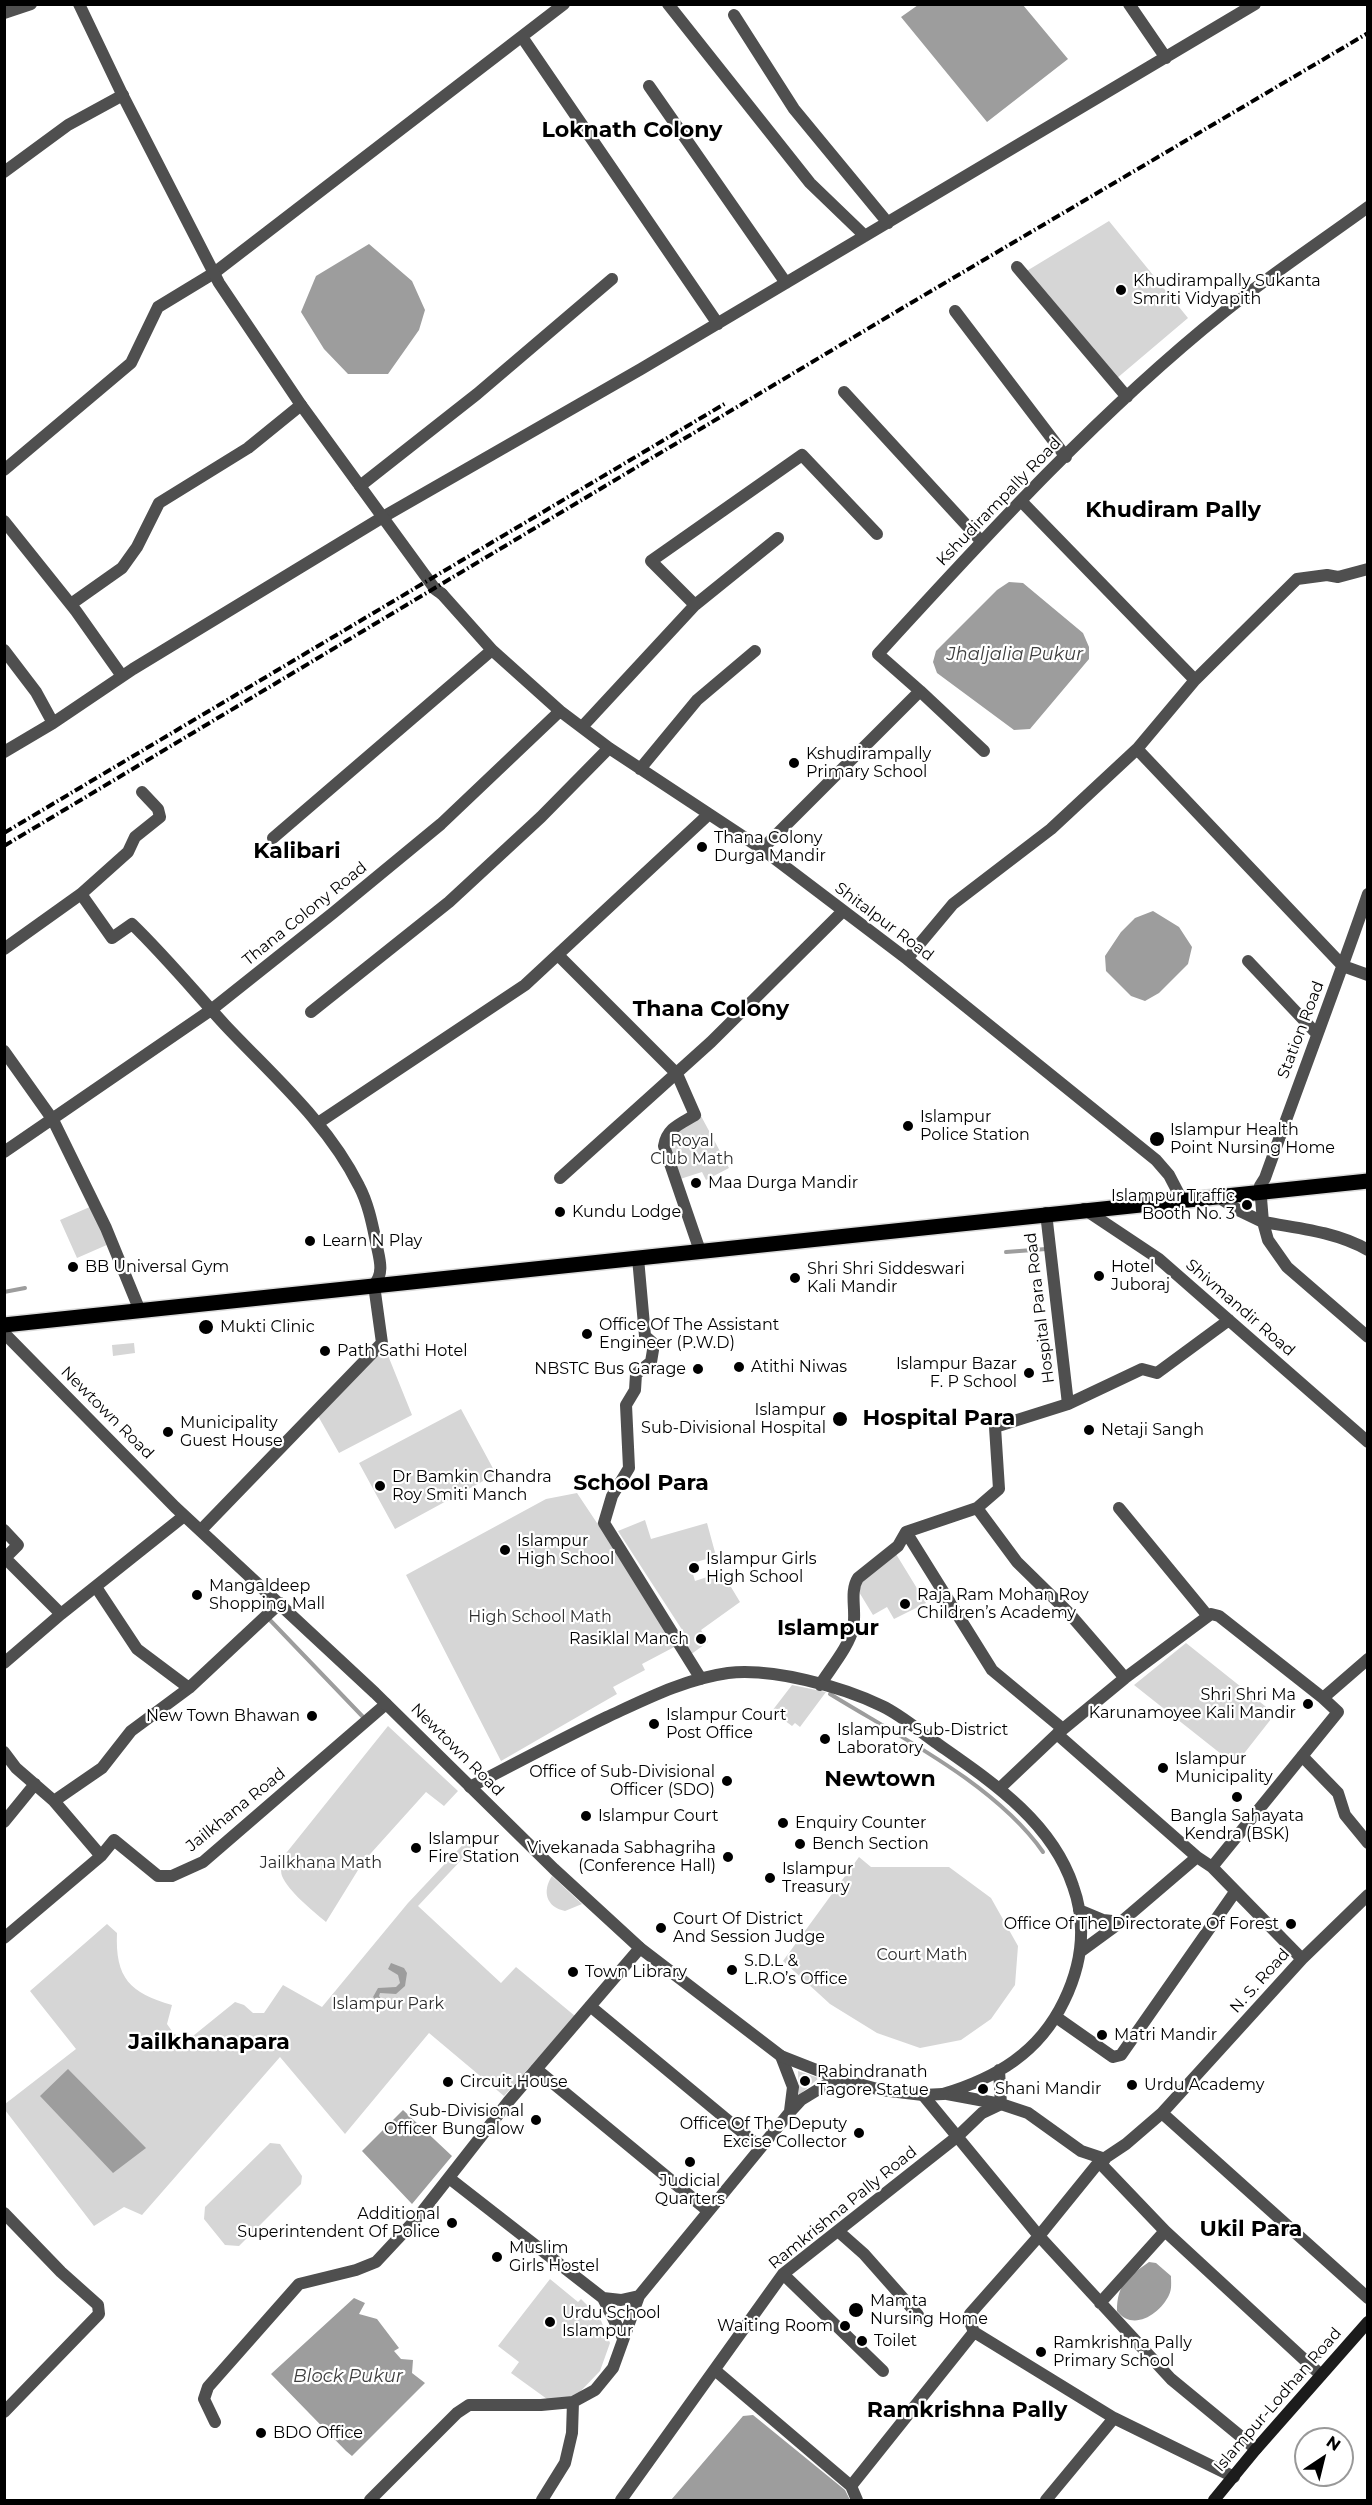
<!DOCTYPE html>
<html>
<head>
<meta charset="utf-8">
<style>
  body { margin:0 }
  #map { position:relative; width:1372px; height:2505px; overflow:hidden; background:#fff; font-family:Montserrat,sans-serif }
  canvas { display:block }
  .frame { position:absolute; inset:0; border:6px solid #000; pointer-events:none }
  .north { position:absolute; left:1294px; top:2427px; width:60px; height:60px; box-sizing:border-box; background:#fff; border:2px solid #999; border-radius:50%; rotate:35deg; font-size:16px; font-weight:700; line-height:24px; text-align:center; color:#000 }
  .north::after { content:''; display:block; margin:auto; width:21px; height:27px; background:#000; clip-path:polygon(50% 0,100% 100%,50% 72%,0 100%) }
</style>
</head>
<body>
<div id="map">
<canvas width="1372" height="2505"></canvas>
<div class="frame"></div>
<div class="north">N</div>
</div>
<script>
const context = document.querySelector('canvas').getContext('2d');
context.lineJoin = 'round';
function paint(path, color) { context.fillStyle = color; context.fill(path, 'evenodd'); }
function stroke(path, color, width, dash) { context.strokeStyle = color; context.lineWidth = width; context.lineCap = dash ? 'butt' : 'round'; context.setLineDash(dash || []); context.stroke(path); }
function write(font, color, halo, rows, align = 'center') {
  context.font = font + ' Montserrat,sans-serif'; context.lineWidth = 4.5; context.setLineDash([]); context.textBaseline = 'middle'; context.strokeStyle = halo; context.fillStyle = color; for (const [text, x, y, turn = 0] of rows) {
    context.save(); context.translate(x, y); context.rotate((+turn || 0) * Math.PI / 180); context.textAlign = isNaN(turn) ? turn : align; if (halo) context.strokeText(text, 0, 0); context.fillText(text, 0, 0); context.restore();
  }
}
paint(new Path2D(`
  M1109 221 1188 318 1116 379 1025 272Z
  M701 1116 729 1168 706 1180 702 1172 677 1180 669 1156 670 1137Z
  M92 1206 109 1244 77 1258 60 1220Z
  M134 1343 135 1353 113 1356 112 1345Z
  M385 1348 412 1415 339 1453 318 1416Z
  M461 1409 496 1474 395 1529 359 1463Z
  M577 1493 597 1523 600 1521 678 1645 642 1664 645 1670 613 1687 617 1694 501 1761 406 1575 546 1499Z
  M645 1520 651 1539 707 1523 716 1556 690 1564 695 1581 722 1572 740 1602 701 1630 708 1642 690 1655 685 1646 690 1642 618 1531Z
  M896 1554 926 1603 894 1619 887 1607 873 1615 859 1592 863 1578Z
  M1186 1643 1275 1714 1235 1765 1134 1685Z
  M792 1685 826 1692 800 1727 795 1723 792 1726 772 1711Z
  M388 1726 458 1791 444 1806 426 1792 363 1862 326 1922C313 1911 288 1891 282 1876 280 1870 282 1863 283 1857Z
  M473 1834 480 1840 418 1906 501 1983 516 1967 575 2016 504 2096 429 2033 345 2134 280 2057 142 2215 124 2207 94 2226 5 2110V2104L76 2049 30 1991 107 1924 117 1933C115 1978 130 1993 172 2005L167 2024 174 2034 188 2040 235 2002 244 2005 253 2013H264L283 1985 322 2007 408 1903Z
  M859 1857 871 1867H949L991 1898 1018 1946 1015 1985 991 2019 961 2040 920 2048 877 2033 830 2004 783 1961Z
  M552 1876 582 1904 565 1911C546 1907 542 1891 552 1876Z
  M798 2071 819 2078 799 2095Z
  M270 2143 280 2144 302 2176 301 2184 239 2246 225 2245 204 2219 205 2207Z
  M550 2279 578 2302 581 2299 600 2318 610 2343 600 2371 575 2397 547 2399 511 2373 519 2362 498 2346Z`), '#d6d6d6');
paint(new Path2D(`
  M918 5H1023L1068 59 987 122 901 17Z
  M369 244 412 281 425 310 419 330 388 374H348L324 349 301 312 316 276Z
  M1009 582 1023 583 1083 633 1089 647V659L1030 729 1014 730 937 673 933 662 936 651 997 590Z
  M1153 911 1179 927 1192 947 1188 964 1159 993 1145 1001 1131 996 1106 971 1105 956 1121 932 1135 918Z
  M391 1963 404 1968 407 1973 405 1986 396 1994 380 1993 379 1996 381 1999 377 2001 373 1997 378 1988 396 1987 400 1983 398 1975 388 1969Z
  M68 2069 146 2148 113 2173 40 2096Z
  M403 2110 452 2156 412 2204 362 2151Z
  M1149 2262 1156 2263 1171 2276C1171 2283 1172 2289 1169 2295 1160 2314 1133 2332 1117 2311 1117 2284 1128 2277 1149 2262Z
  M354 2298 365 2303 359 2314 377 2319 399 2348 394 2351 401 2359 413 2360 412 2373 425 2383 352 2456 346 2451 271 2374Z
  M753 2415 845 2490 850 2500H671L743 2416Z`), '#9d9d9d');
stroke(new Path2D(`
  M1006 1252 1046 1249
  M4 1292 25 1288
  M268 1618 365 1719
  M830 1694C900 1737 996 1785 1043 1852`), '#9d9d9d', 4);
const primary = new Path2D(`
  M4 1325 1368 1181`);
stroke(primary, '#dbdbdb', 18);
stroke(new Path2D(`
  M668 4 810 183 865 236
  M1129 4 1166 58
  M4 13 31 4
  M734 15 794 109 888 223
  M522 37 718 324
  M649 86 786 283
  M4 172 68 125 123 95
  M1017 267 1127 397
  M955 311 1066 457
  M844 392 981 541
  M4 470 131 363 158 307 214 273 564 4
  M360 486 477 394 612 279
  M1021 501 1195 680
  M4 521 76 611 122 676
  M442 594 492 650 560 711 609 748 762 849 907 959 1156 1160 1169 1175 1182 1200
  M71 604 122 568 137 547 159 503 248 448 301 405
  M695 605 778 538
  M4 650 36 692 53 723
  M920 691 984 751
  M582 727 695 605 651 561 802 455 877 534
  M1137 749 1343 966 1368 975
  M4 752 53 723 133 669 383 517 641 369 1255 4
  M640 769 697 700 755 651
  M273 838 492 650
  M762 849 920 691 878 654C987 535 1098 413 1224 312 1270 275 1320 242 1368 207
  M81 894 128 852 135 837 160 817 158 809 142 792
  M1368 894C1335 989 1299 1083 1265 1178L1260 1186 1263 1222C1298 1228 1337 1232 1368 1250
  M4 949 81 894 112 938 132 924C165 956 194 991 225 1025 272 1075 328 1123 359 1186 368 1203 372 1223 376 1242 379 1258 385 1272 374 1285L382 1343 201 1530
  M558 955 677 1074 695 1115C680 1124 667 1128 664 1146L700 1251
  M907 959 953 904 1051 829 1137 749 1195 680 1297 579 1327 575 1338 577 1368 569
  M1248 961 1316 1033
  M311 1012 449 902 541 817 609 748
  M4 1051 53 1120 106 1228 140 1311
  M318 1123 525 985 709 814
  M4 1152 211 1010 333 913 441 824 560 711
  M560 1178 711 1042 842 912
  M1217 1196 1238 1210 1263 1222 1268 1240 1287 1267 1368 1337
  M1084 1209 1159 1259 1368 1442
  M638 1258 645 1336 654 1344 651 1362 636 1374 635 1390 626 1405 629 1468 612 1496 604 1523 701 1679
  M1068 1404 1142 1369 1157 1373 1229 1320
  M977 1508 1017 1562 1068 1612 1125 1678
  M1119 1508 1207 1615
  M4 1530 18 1545 5 1558 61 1614
  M906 1532 992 1670 1063 1729
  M96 1587 137 1649 189 1688
  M4 1663 61 1614 184 1516
  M820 1685C830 1669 850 1645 853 1628 857 1612 849 1592 858 1578L898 1546 906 1532 977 1508 999 1489 995 1427 1068 1404 1046 1213
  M1323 1698 1368 1659
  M1057 1734 1125 1678 1211 1614 1219 1616 1323 1698 1338 1712 1212 1867
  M4 1752 16 1768 54 1801 101 1856
  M1302 1756 1338 1793 1345 1815 1368 1843
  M470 1787C516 1763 561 1739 607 1717 646 1699 685 1679 728 1673 772 1668 841 1686 882 1706 901 1715 918 1730 935 1742 989 1780 1051 1820 1073 1886 1087 1925 1082 1964 1064 2001 1039 2053 996 2078 943 2094
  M1000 1788 1057 1734 1197 1857 1212 1867 1302 1959
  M54 1801 102 1768 131 1731 189 1688 280 1603
  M4 1822 35 1784
  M1079 1910 1103 1920 1121 1922 1197 1857
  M4 1938 101 1856 114 1840 158 1876H172L203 1862 386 1704
  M1080 1952 1121 1922
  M590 2006 760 2147
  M1056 2017 1113 2057 1121 2055 1235 1892
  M781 2056 793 2087 790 2111
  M536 2069 707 2210
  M947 2094 1001 2104 1028 2113 1081 2151 1105 2159
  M923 2095 1039 2236 1099 2162 1126 2144 1162 2113 1302 1959 1368 1895
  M1162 2113 1368 2298
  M1099 2162 1165 2231 1321 2375
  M449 2178 603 2298 623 2338
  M4 2213 61 2272 98 2305 99 2314 4 2412
  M838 2231 864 2254 918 2315
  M783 2274 883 2371
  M603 2298 621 2300 639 2296
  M1100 2303 1165 2231
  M974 2332 1114 2418 1234 2477
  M716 2371 851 2486 857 2500
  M215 2422 204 2399 208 2387 299 2284 356 2270 376 2262 418 2217 508 2102 640 1948
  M851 2486 974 2332 970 2322V2314L1039 2236 1171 2379 1256 2449
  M370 2500 457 2413 469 2405H541L573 2402
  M542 2500 565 2463 572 2433 573 2402 595 2390 613 2368 639 2296 790 2112 801 2100 837 2078
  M621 2500 783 2274 958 2136 982 2113 1001 2104 999 2070
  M1046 2500 1114 2418`), '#4f4f4f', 12);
stroke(new Path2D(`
  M79 4 123 96 219 283 301 405 435 589 442 594
  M4 1333 175 1507 375 1693 554 1869 640 1948 781 2056 837 2078 881 2090 923 2095 943 2094`), '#4f4f4f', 12);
stroke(new Path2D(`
  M1214 2500 1256 2449 1368 2322`), '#1c1c1c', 12);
stroke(primary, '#000', 15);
stroke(new Path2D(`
  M4 833 726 403
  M4 846 899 310 1368 33`), '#000', 4, [9, 3, 1.5, 3]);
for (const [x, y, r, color] of [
  [1121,290,6,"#000"],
  [794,763,6,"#000"],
  [702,847,6,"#000"],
  [908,1126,6,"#000"],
  [1157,1139,8,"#000"],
  [696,1183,6,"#000"],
  [1247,1205,6,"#000"],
  [560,1212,6,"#000"],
  [310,1241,6,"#000"],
  [73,1267,6,"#000"],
  [1099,1276,6,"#000"],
  [795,1278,6,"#000"],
  [206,1327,8,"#000"],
  [587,1334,6,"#000"],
  [325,1351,6,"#000"],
  [739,1367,6,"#000"],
  [698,1369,6,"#000"],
  [1029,1373,6,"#000"],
  [840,1419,8,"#000"],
  [1089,1430,6,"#000"],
  [168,1432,6,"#000"],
  [380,1486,6,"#000"],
  [505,1550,6,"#000"],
  [694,1568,6,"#000"],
  [197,1595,6,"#000"],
  [905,1604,6,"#000"],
  [701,1639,6,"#000"],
  [1308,1704,6,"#000"],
  [312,1716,6,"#000"],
  [654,1724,6,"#000"],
  [825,1739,6,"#000"],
  [1163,1768,6,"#000"],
  [727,1781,6,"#000"],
  [1237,1797,6,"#000"],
  [586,1816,6,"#000"],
  [783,1823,6,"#000"],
  [800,1844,6,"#000"],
  [416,1848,6,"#000"],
  [728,1857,6,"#000"],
  [770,1878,6,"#000"],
  [1291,1924,6,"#000"],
  [661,1928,6,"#000"],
  [732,1970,6,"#000"],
  [573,1972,6,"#000"],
  [1102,2035,6,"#000"],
  [805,2081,6,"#000"],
  [448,2082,6,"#000"],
  [1132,2085,6,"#000"],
  [983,2089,6,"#000"],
  [536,2120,6,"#000"],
  [859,2133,6,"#000"],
  [690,2162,6,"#000"],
  [452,2223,6,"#000"],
  [497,2257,6,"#000"],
  [856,2310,8,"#000"],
  [550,2322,6,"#000"],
  [845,2326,6,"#000"],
  [862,2341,6,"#000"],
  [1041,2352,6,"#000"],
  [261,2433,6,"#000"]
]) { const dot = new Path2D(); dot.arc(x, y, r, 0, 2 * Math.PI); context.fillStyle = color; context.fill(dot); stroke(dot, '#fff', 2); }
write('16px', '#000', '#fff', [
  ["Khudirampally Sukanta",1133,281],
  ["Smriti Vidyapith",1133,299],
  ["Kshudirampally",806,754],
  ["Primary School",806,772],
  ["Thana Colony",714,838],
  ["Durga Mandir",714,856],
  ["Islampur",920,1117],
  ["Police Station",920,1135],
  ["Islampur Health",1170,1130],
  ["Point Nursing Home",1170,1148],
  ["Maa Durga Mandir",708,1183],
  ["Islampur Traffic",1235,1196,"right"],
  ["Booth No. 3",1235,1214,"right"],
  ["Kundu Lodge",572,1212],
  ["Learn N Play",322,1241],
  ["BB Universal Gym",85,1267],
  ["Hotel",1111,1267],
  ["Juboraj",1111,1285],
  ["Shri Shri Siddeswari",807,1269],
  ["Kali Mandir",807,1287],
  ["Office Of The Assistant",599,1325],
  ["Engineer (P.W.D)",599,1343],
  ["Mukti Clinic",220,1327],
  ["Path Sathi Hotel",337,1351],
  ["Islampur Bazar",1017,1364,"right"],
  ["F. P School",1017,1382,"right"],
  ["Atithi Niwas",751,1367],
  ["NBSTC Bus Garage",686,1369,"right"],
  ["Islampur",826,1410,"right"],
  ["Sub-Divisional Hospital",826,1428,"right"],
  ["Municipality",180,1423],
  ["Guest House",180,1441],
  ["Netaji Sangh",1101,1430],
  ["Dr Bamkin Chandra",392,1477],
  ["Roy Smiti Manch",392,1495],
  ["Islampur",517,1541],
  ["High School",517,1559],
  ["Islampur Girls",706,1559],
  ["High School",706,1577],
  ["Mangaldeep",209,1586],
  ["Shopping Mall",209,1604],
  ["Raja Ram Mohan Roy",917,1595],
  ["Children’s Academy",917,1613],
  ["Rasiklal Manch",689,1639,"right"],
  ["Shri Shri Ma",1296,1695,"right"],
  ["Karunamoyee Kali Mandir",1296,1713,"right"],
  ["Islampur Court",666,1715],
  ["Post Office",666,1733],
  ["New Town Bhawan",300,1716,"right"],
  ["Islampur Sub-District",837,1730],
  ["Laboratory",837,1748],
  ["Islampur",1175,1759],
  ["Municipality",1175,1777],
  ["Office of Sub-Divisional",715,1772,"right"],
  ["Officer (SDO)",715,1790,"right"],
  ["Islampur Court",598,1816],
  ["Bangla Sahayata",1237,1816,"center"],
  ["Kendra (BSK)",1237,1834,"center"],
  ["Enquiry Counter",795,1823],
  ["Islampur",428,1839],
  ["Fire Station",428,1857],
  ["Bench Section",812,1844],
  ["Vivekanada Sabhagriha",716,1848,"right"],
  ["(Conference Hall)",716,1866,"right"],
  ["Islampur",782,1869],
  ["Treasury",782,1887],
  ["Court Of District",673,1919],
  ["And Session Judge",673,1937],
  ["Office Of The Directorate Of Forest",1279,1924,"right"],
  ["S.D.L &",744,1961],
  ["L.R.O’s Office",744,1979],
  ["Town Library",585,1972],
  ["Matri Mandir",1114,2035],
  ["Rabindranath",817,2072],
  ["Tagore Statue",817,2090],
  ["Circuit House",460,2082],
  ["Urdu Academy",1144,2085],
  ["Shani Mandir",995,2089],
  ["Sub-Divisional",524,2111,"right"],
  ["Officer Bungalow",524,2129,"right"],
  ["Office Of The Deputy",847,2124,"right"],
  ["Excise Collector",847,2142,"right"],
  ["Judicial",690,2181,"center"],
  ["Quarters",690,2199,"center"],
  ["Additional",440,2214,"right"],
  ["Superintendent Of Police",440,2232,"right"],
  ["Muslim",509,2248],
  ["Girls Hostel",509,2266],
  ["Mamta",870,2301],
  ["Nursing Home",870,2319],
  ["Urdu School",562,2313],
  ["Islampur",562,2331],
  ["Waiting Room",833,2326,"right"],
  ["Toilet",874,2341],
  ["Ramkrishna Pally",1053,2343],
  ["Primary School",1053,2361],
  ["BDO Office",273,2433]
], 'left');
write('16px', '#000', '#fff', [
  ["Kshudirampally Road",999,502,-46],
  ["Thana Colony Road",305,914,-39],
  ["Shitalpur Road",884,922,37],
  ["Station Road",1301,1030,-69],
  ["Hospital Para Road",1040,1308,-97],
  ["Shivmandir Road",1240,1308,41],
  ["Newtown Road",107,1413,45],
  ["Newtown Road",457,1750,45],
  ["Jailkhana Road",236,1810,-39],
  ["N. S. Road",1260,1981,-48],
  ["Ramkrishna Pally Road",843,2208,-39],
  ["Islampur-Lodhan Road",1278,2400,-49]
]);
write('16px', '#2d2d2d', '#fff', [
  ["Royal",692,1141],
  ["Club Math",692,1159],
  ["High School Math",540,1617],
  ["Jailkhana Math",321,1863],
  ["Court Math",922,1955],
  ["Islampur Park",388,2004]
]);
write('italic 18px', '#3e3e3e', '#fff', [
  ["Jhaljalia Pukur",1015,655],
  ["Block Pukur",348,2377]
]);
write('bold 22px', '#000', '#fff', [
  ["Loknath Colony",632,131],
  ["Khudiram Pally",1173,511],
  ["Kalibari",297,852],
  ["Thana Colony",711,1010],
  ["Hospital Para",939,1419],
  ["School Para",641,1484],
  ["Islampur",828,1629],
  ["Newtown",880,1780],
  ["Jailkhanapara",209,2043],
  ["Ukil Para",1251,2230],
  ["Ramkrishna Pally",967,2411]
]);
</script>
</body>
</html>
